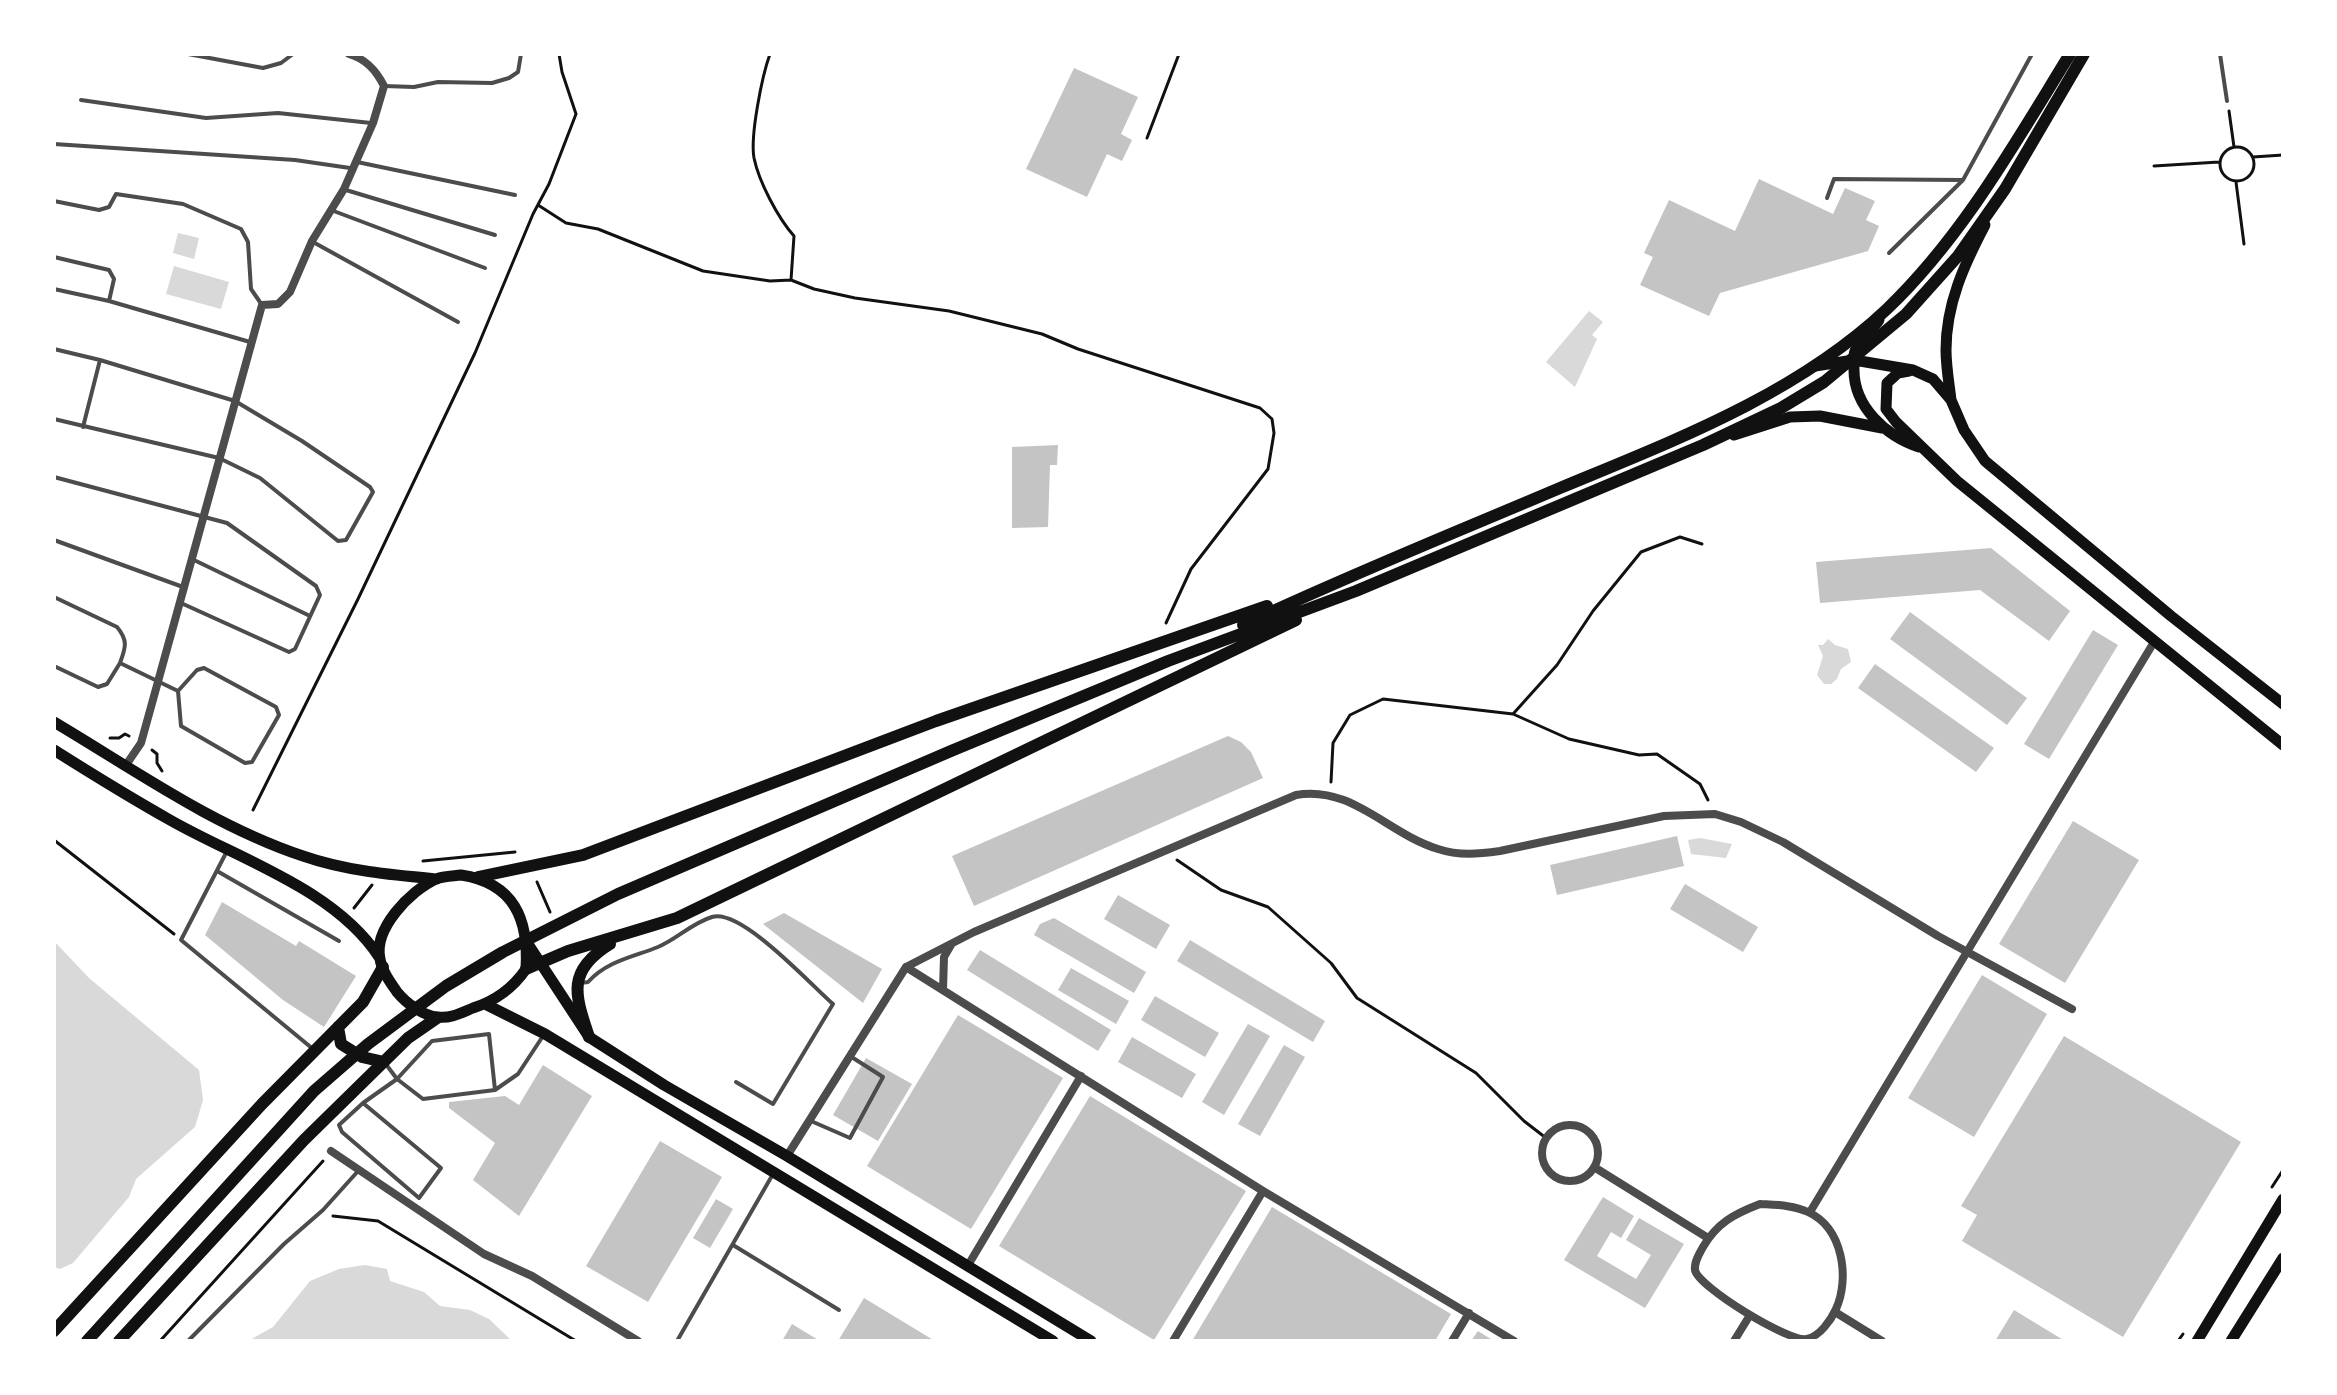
<!DOCTYPE html>
<html>
<head>
<meta charset="utf-8">
<style>
  body { margin:0 }
  #map { position:relative; width:2337px; height:1395px; overflow:hidden; background:#fff; font-family:Lato,sans-serif }
  canvas { display:block }
  .frame { position:absolute; inset:0; border:56px solid #fff; pointer-events:none }
</style>
</head>
<body>
<div id="map">
<canvas width="2337" height="1395"></canvas>
<div class="frame"></div>
</div>
<script>
const context = document.querySelector('canvas').getContext('2d');
context.lineJoin = 'round';
function paint(path, color) { context.fillStyle = color; context.fill(path, 'evenodd'); }
function stroke(path, color, width, dash) { context.strokeStyle = color; context.lineWidth = width; context.lineCap = dash ? 'butt' : 'round'; context.setLineDash(dash || []); context.stroke(path); }
paint(new Path2D(`
  M178 233 199 238 194 259 173 253Z
  M174 266 229 282 221 309 166 294Z
  M1589 311 1603 322 1592 335 1597 339 1575 387 1546 362Z
  M1828 639 1835 645 1848 649 1851 662 1841 669 1837 679 1831 684H1824L1817 675 1823 656 1818 645H1823Z
  M1700 838 1732 844 1726 858 1691 854 1688 840Z
  M54 941 89 978 199 1070 203 1100 195 1127 136 1179 129 1197 73 1263 60 1269 54 1267Z
  M365 1265 387 1269 390 1281 424 1292 440 1306 470 1310 489 1319 512 1341H248L273 1327 310 1281 339 1269Z`), '#d9d9d9');
paint(new Path2D(`
  M1074 68 1138 97 1121 134 1132 140 1122 161 1107 154 1087 197 1026 169Z
  M1759 179 1833 214 1845 188 1875 201 1866 220 1879 226 1868 251 1720 293 1709 316 1640 285 1653 257 1644 253 1669 200 1735 231Z
  M1058 445 1057 465H1050L1048 527 1012 528V447Z
  M1991 548 2070 611 2049 641 1980 590 1820 603 1816 562Z
  M1910 612 2027 698 2007 725 1890 639Z
  M2093 630 2118 645 2049 759 2024 744Z
  M1875 664 1994 748 1976 772 1858 688Z
  M1228 736 1241 742 1251 752 1263 778 974 906 952 856Z
  M2073 821 2139 860 2065 983 1999 944Z
  M1677 836 1684 866 1557 895 1550 865Z
  M1685 884 1758 927 1743 952 1670 909Z
  M1118 895 1170 925 1156 949 1104 919Z
  M222 902 296 946 299 941 356 976 324 1027 283 1000 205 935Z
  M784 913 882 969 863 1003 763 924Z
  M1054 918 1146 972 1134 993 1034 935 1040 924Z
  M1190 940 1325 1021 1313 1042 1177 961Z
  M980 950 1111 1030 1098 1051 967 970Z
  M1071 968 1129 1001 1116 1024 1058 990Z
  M1982 975 2047 1014 1974 1137 1908 1098Z
  M1155 996 1219 1033 1205 1057 1141 1020Z
  M958 1015 1063 1078 971 1229 867 1166Z
  M1248 1024 1270 1036 1224 1115 1202 1102Z
  M2064 1036 2241 1142 2123 1337 1962 1241 1977 1215 1961 1206Z
  M1132 1037 1196 1074 1182 1098 1118 1062Z
  M1284 1045 1305 1057 1260 1136 1238 1124Z
  M866 1058 912 1084 878 1141 833 1115Z
  M543 1065 592 1096 519 1216 473 1180 495 1143 449 1108V1102L505 1096 519 1105Z
  M1090 1096 1246 1191 1154 1340 999 1246Z
  M660 1141 722 1177 648 1302 586 1266Z
  M1603 1197 1634 1216 1621 1238 1611 1232 1597 1256 1636 1279 1651 1255 1626 1240 1639 1218 1684 1244 1645 1308 1564 1260Z
  M716 1199 733 1209 710 1248 693 1238Z
  M1272 1207 1451 1314 1435 1341H1192Z
  M864 1298 935 1341H838Z
  M2014 1310 2065 1341H1995Z
  M792 1324 820 1341H782Z
  M1478 1331 1494 1341H1471Z`), '#c4c4c4');
stroke(new Path2D(`
  M770 54C762 76 750 136 754 158 759 182 778 218 794 236L791 280
  M2229 111 2234 147
  M1147 138 1179 54
  M2220 164a17 17 0 1 1 34 0a17 17 0 1 1-34 0Z
  M2253 157 2283 155
  M2154 166 2219 162
  M2236 182 2244 244
  M538 205 566 223 598 229 703 271 770 281 791 280 814 289 855 298 949 311 1042 334 1078 349 1260 408 1272 419 1274 433 1268 469 1191 569 1166 623
  M1513 714 1557 665 1593 611 1641 552 1680 537 1702 544
  M110 738H119L125 734 129 736
  M152 750 157 754V763L162 771
  M1331 782 1333 743 1350 715 1383 699 1513 714 1569 739 1639 755 1657 754 1700 784 1708 800
  M253 810 358 599 475 353 533 214 549 184 576 114 562 72 559 54
  M54 840 174 934
  M1177 860 1221 890 1268 907 1331 963 1357 998 1476 1073 1524 1121 1546 1138
  M423 861 515 852
  M537 882 550 912
  M354 908 372 885
  M2272 1187 2283 1170
  M333 1216 378 1221 576 1341
  M160 1341 323 1161
  M2178 1341 2183 1334`), '#111', 3);
stroke(new Path2D(`
  M188 54 263 68 281 63 293 54
  M2220 54 2227 101
  M384 86 414 87 438 82 492 83 509 78 518 72 521 54
  M81 100 206 118 278 113 371 123
  M54 144 295 160 350 168
  M357 162 515 195
  M346 190 495 235
  M1827 198 1834 179 1963 180
  M54 201 99 210 109 207 116 194 183 204 241 229 248 242 251 289 262 305
  M331 210 485 268
  M313 242 458 322
  M1889 253 1963 180 2032 54
  M54 257 109 270 114 279 109 301
  M54 289 109 301 250 342
  M54 349 100 360 235 401 302 441 370 487 373 492 346 540 338 541 260 478 219 458 54 419
  M83 427 100 360
  M54 477 227 523 316 586 320 595 295 649 289 652 181 603
  M54 540 183 587
  M194 560 310 616
  M54 597 117 627C128 640 126 647 120 663L178 691 181 726 245 763 252 762 279 715 276 707 204 668 197 670 178 691
  M54 666 98 687 107 684 120 663
  M227 851 181 940 313 1049
  M217 871 339 941
  M581 983 588 982C607 961 633 957 658 947 677 939 692 923 712 917 741 908 810 984 833 1004L773 1104 736 1082
  M385 1063 397 1079 423 1099 495 1090 518 1074 543 1036
  M363 1103 441 1168 419 1198 342 1132 339 1125 363 1103 397 1079 432 1041 489 1034 495 1090
  M811 1121 850 1138 883 1077 850 1056
  M733 1245 839 1310
  M188 1341 284 1244 323 1210 359 1170
  M677 1341 773 1174`), '#4c4c4c', 4);
stroke(new Path2D(`
  M126 765 141 743 146 725 262 305 278 304 290 292 312 241 344 189 373 123 384 86C376 70 366 59 349 54
  M906 967 974 932 1296 795C1352 785 1388 834 1438 849 1459 856 1479 854 1500 851L1664 816 1715 814 1741 822 1783 842 1938 936 2072 1009
  M906 967 1263 1191 1514 1341
  M943 990 944 957 951 945
  M1542 1153a28 28 0 1 1 56 0a28 28 0 1 1-56 0Z
  M331 1151 484 1254 532 1276 638 1341
  M787 1156 906 967
  M1594 1167 1708 1238
  M1760 1204C1776 1205 1793 1205 1808 1212 1843 1228 1850 1278 1836 1309 1831 1320 1820 1336 1807 1339 1790 1343 1698 1287 1695 1270 1694 1262 1699 1254 1703 1247 1717 1223 1734 1214 1760 1204Z
  M1810 1212 2154 642
  M967 1267 1081 1076
  M1835 1312 1882 1341
  M1173 1341 1263 1191
  M1452 1341 1469 1313
  M1734 1341 1750 1315`), '#4c4c4c', 8);
stroke(new Path2D(`
  M1879 320C1872 330 1861 340 1855 351 1853 356 1854 364 1854 370 1854 407 1886 436 1919 447
  M1815 366 1854 360 1913 370 1933 379 1951 400 1964 430 1985 461 2171 616 2283 704
  M1909 371 1898 373 1887 383 1886 409 1896 422 1957 481 2283 745
  M1951 400C1949 383 1946 366 1946 350 1946 304 1964 265 1985 225
  M1734 435 1790 417 1820 416 1882 428
  M54 722C135 770 213 826 303 856 346 871 392 875 437 879
  M54 750C92 774 131 798 170 820 238 859 335 889 379 957
  M461 875C514 883 529 919 526 969 513 988 495 1001 473 1008 463 1012 450 1019 438 1017 423 1016 406 1003 397 992 390 982 382 971 380 959 373 929 410 891 436 879 443 876 453 876 461 875Z
  M528 944 589 1037 664 1085 787 1156 1091 1341
  M485 1004 545 1034 1053 1341
  M2197 1341 2283 1199
  M2231 1341 2283 1258`), '#111', 11);
stroke(new Path2D(`
  M1243 625C1347 576 1454 533 1560 488 1673 441 1796 395 1887 309 1963 236 2015 143 2070 54
  M478 877 583 855 936 721 1267 606
  M526 969 568 951 677 918 1296 620
  M338 1027 341 1044 362 1057 384 1062
  M589 1037C575 995 566 971 610 944
  M54 1331 262 1104 363 1002 383 967
  M87 1341 314 1091 368 1044 446 986 503 952 618 894 951 751 1168 661 1356 591 1703 445 1781 408 1824 382 1906 314 1958 256 2005 189 2084 54
  M119 1341 304 1140 408 1038 437 1018`), '#111', 12);
</script>
</body>
</html>
